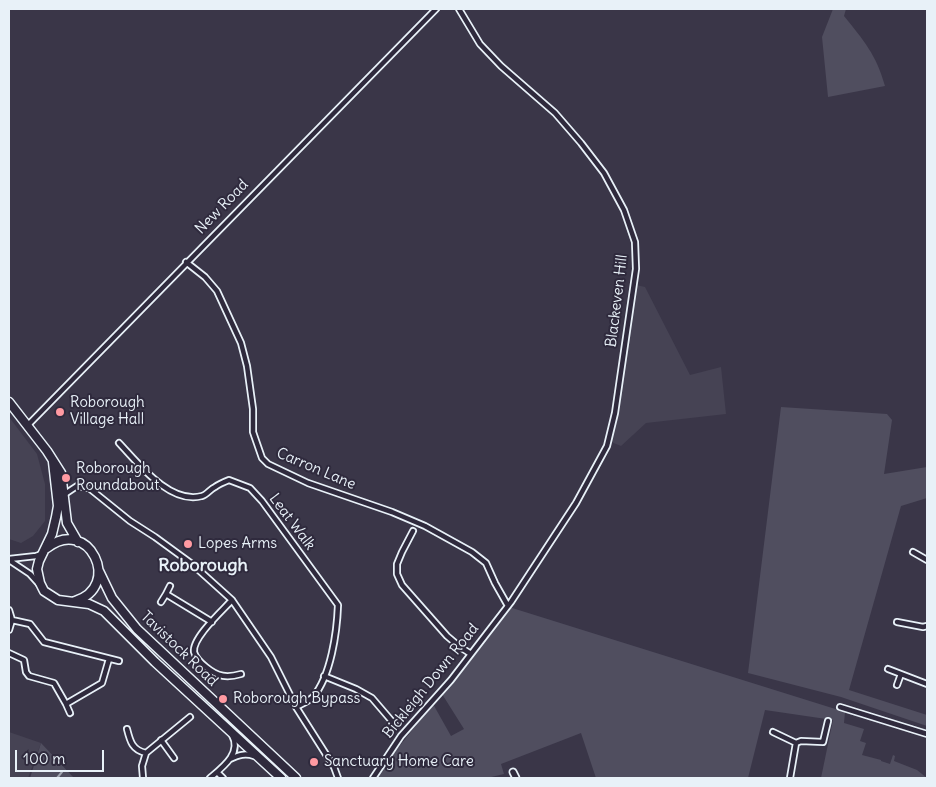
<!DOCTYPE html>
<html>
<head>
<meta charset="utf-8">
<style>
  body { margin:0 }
  #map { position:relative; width:936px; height:787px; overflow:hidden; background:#3a3648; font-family:Delius,sans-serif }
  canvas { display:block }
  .frame { position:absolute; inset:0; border:10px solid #e8f1f8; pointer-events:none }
  .scale { position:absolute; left:15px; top:750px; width:89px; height:22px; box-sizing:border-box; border:2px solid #e8f1f8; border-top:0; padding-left:6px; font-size:15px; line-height:18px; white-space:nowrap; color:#e8f1f8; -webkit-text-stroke:4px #2f2a3d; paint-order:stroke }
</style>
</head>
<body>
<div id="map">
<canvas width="936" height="787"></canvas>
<div class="frame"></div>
<div class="scale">100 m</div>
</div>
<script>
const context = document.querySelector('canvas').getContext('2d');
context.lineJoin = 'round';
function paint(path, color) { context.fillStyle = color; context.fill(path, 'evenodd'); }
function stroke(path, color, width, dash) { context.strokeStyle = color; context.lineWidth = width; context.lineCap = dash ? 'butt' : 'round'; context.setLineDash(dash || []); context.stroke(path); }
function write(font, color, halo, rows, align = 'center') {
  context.font = font + ' Delius,sans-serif'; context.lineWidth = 4; context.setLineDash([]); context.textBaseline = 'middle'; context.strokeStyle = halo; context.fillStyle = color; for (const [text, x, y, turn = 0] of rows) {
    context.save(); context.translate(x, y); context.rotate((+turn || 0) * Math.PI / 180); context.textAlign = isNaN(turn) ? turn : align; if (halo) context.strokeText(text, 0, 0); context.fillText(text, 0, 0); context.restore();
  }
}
paint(new Path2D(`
  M636 285 645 287 690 375 721 367 726 414 646 423 621 446 611 442 618 410Z
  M9 417 37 454 45 484V521L33 536 21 543 9 539Z
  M9 732 41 743 28 778H9Z`), '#464354');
paint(new Path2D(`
  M833 9H846L844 16C864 41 876 54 885 86L828 97 822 37Z
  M781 407 887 414 892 420 884 474 927 467V498L901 506 849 690 927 715V726L841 697 748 673Z
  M509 607 845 712 844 723 864 729 860 741 866 743 862 755 881 760V761L890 764 893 755 895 756 894 761 917 770 927 778H821L833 720 765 710 748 778H596L581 733 501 764 504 774 487 778H374L433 704 451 736 464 729 442 694Z
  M41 743 74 778H30Z`), '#504e5f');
stroke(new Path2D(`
  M57 778 62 772`), '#a2a6b1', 2);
const minor = new Path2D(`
  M186 262 205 277 217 291 241 343 247 366 253 409V432L262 458 268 464 308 483 392 512 425 526 472 552 486 563 495 583 508 606
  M28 425 436 9
  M119 443C138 463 170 505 202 496 207 495 210 489 215 487 219 484 224 482 229 480L250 488 262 501 338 605C337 632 331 676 313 697 309 701 302 704 296 707
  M65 494 77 486 89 488 130 521 155 537 192 564 232 600 271 657 296 707 334 767 338 778
  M413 531 402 552 397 564V574L402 585 447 636 460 647 471 654
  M913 552 927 560
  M9 559 36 556 42 554
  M9 560 30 574 39 584
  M166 594 170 586
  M232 600C222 611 192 638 194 652 196 659 201 663 206 667 218 677 227 678 241 674
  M161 602 166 594 212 622
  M9 610 12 620 9 630
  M12 620 30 624 44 642 119 661
  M897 622 923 627 927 626
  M9 653 24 660 26 672 29 676 54 683 66 704 102 683 109 659
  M888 669 927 684
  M324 676 356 689 372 698 396 726
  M897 685 901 674
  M66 704 70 713
  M840 707 927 734
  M127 729C130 741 132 750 146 753
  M773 732 796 743
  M161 740 174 758
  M230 759C239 755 245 753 254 756
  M217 772 223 778
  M143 778 142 766 146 753 190 717
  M210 778C223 767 242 753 232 735
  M373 778 401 736 451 680 511 602 576 503 607 446 615 413 636 269 635 242 624 210 604 173 581 143 555 113 501 66 480 44 459 9
  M790 778 796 743 801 741 823 742 828 721`);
const tertiary = new Path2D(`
  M513 772 516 778`);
const trunk = new Path2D(`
  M9 402 47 451 61 473 67 523 78 542
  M53 462 58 506 56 517 52 534 39 561 37 569 40 583 44 591 58 600 89 604 104 611 155 662 281 778
  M47 548C89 515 123 587 75 601
  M99 571 112 598 137 629 296 778`);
stroke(minor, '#e8f1f8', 8);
stroke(tertiary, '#e8f1f8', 9);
stroke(trunk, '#e8f1f8', 11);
stroke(minor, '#2f2a3d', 4.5);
stroke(tertiary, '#2f2a3d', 5.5);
stroke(trunk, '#2f2a3d', 8);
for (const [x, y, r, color] of [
  [60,412,5,"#ff9aa2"],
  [66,478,5,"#ff9aa2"],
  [188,544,5,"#ff9aa2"],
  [223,699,5,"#ff9aa2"],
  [314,762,5,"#ff9aa2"]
]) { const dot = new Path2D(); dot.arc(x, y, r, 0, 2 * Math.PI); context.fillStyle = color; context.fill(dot); stroke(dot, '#2f2a3d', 2); }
write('15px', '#e8f1f8', '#2f2a3d', [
  ["New Road",222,207,-46],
  ["Blackeven Hill",617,301,-83],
  ["Carron Lane",316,469,23],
  ["Leat Walk",292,522,53],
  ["Tavistock Road",179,649,44],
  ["Bickleigh Down Road",431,681,-51]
]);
write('15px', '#e8f1f8', '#2f2a3d', [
  ["Roborough",70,403],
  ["Village Hall",70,420],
  ["Roborough",76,469],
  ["Roundabout",76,486],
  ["Lopes Arms",198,544],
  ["Roborough Bypass",233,699],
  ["Sanctuary Home Care",324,762]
], 'left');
write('bold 18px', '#e8f1f8', '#2f2a3d', [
  ["Roborough",203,566]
]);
</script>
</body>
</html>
